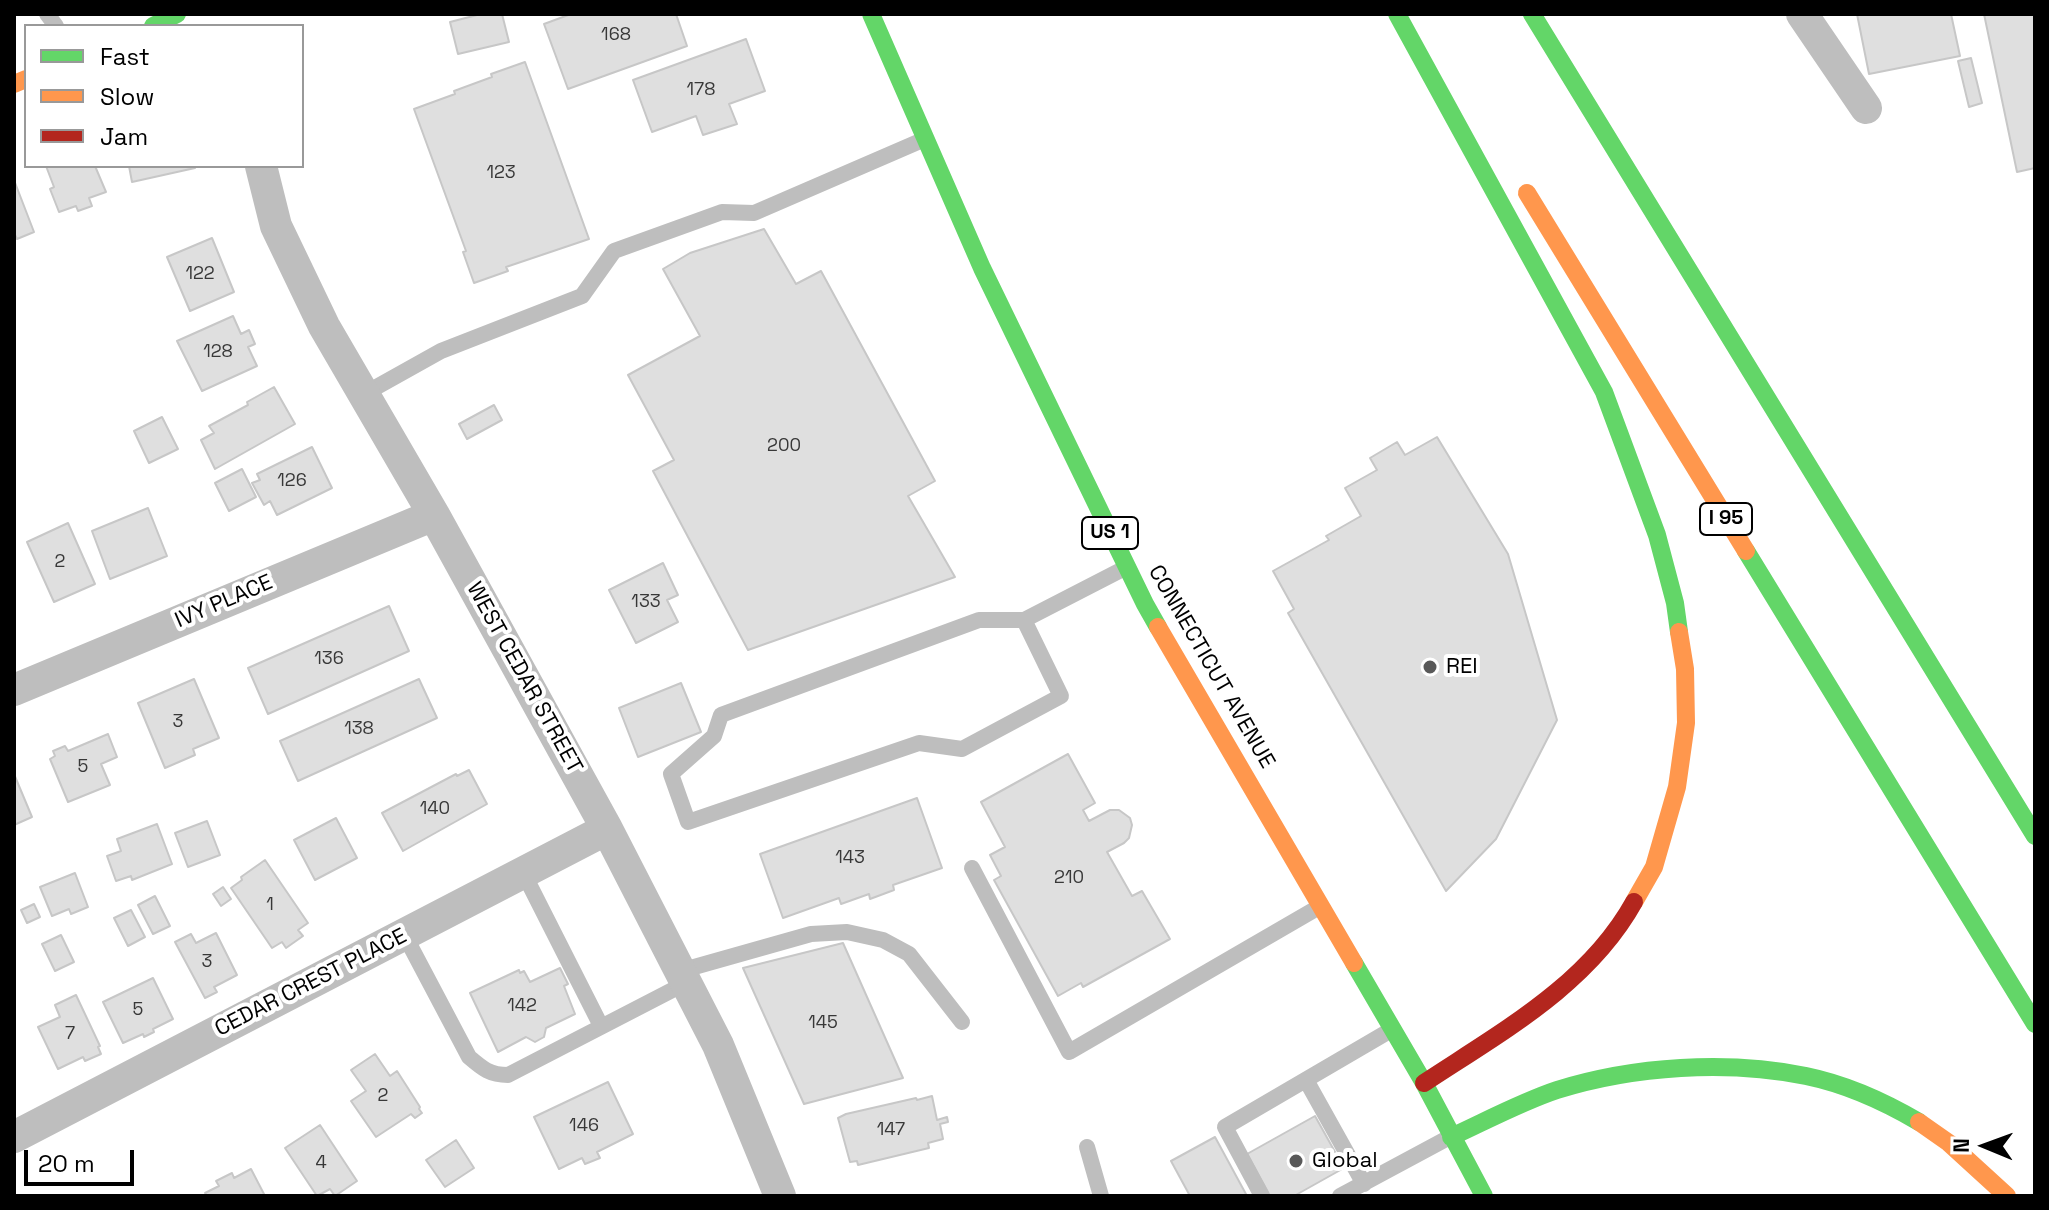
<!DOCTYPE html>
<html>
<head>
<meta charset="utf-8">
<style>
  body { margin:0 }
  #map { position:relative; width:2049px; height:1210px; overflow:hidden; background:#fff; font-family:"Space Grotesk",sans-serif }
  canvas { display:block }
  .frame { position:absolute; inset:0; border:16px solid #000; pointer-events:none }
  .legend { position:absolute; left:24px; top:24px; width:280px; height:144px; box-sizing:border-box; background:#fff; border:2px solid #999; margin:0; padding:10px 14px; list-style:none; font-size:24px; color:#000 }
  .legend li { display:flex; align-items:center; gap:16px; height:40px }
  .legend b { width:40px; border:2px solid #999 }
  .north { position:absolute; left:1945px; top:1106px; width:80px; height:80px; -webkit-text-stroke:6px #fff; paint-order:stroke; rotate:271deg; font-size:22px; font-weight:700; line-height:32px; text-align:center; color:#000 }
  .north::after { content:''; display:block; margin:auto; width:28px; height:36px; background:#000; clip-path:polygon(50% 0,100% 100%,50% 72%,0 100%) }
  .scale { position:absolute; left:24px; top:1150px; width:110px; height:36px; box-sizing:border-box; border:4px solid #000; border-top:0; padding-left:10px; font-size:24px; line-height:28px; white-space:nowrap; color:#000; -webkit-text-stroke:6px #fff; paint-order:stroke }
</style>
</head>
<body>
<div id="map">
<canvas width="2049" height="1210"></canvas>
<div class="frame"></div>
<ul class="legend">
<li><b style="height:10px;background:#63d668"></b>Fast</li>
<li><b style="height:10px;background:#ff974d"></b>Slow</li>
<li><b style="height:10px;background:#b3261e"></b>Jam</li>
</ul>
<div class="north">N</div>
<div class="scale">20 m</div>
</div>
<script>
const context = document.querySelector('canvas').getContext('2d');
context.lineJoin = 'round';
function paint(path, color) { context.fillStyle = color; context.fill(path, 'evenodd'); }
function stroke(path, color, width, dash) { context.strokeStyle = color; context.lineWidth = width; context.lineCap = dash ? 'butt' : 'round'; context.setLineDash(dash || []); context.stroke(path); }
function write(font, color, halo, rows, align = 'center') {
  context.font = font + ' "Space Grotesk",sans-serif'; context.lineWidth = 8; context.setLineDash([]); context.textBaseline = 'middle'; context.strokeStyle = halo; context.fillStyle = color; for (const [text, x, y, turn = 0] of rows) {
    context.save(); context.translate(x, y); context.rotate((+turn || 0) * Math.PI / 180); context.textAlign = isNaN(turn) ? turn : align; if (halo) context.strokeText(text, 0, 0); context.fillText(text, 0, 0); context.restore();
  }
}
const building = new Path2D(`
  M481 14H502L509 42 458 54 450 22Z
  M571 14H676L687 46 568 89 544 24Z
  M1857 14H1951L1960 56 1869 74Z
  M1984 14H2035V168L2017 172Z
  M746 39 765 91 729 104 737 124 703 135 696 116 652 132 633 80Z
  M1971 58 1982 103 1969 107 1958 61Z
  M525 62 589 239 506 267 508 271 474 283 463 252 466 251 414 109 455 94 454 91 492 77 491 74Z
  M46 166H95L106 192 89 198 92 206 78 211 76 206 59 212 50 189 54 187Z
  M129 166H195V168L132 182Z
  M14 180 34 232 17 239 14 233Z
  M764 229 796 284 821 271 935 481 908 496 955 577 748 650 653 471 674 460 628 375 700 336 663 269 690 253Z
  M212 238 234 292 190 311 167 257Z
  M233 316 241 334 249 330 255 344 248 347 257 366 202 391 177 341Z
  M274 387 295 424 215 469 201 440 214 433 209 426 248 405 247 402Z
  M494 405 502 420 467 439 459 424Z
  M162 417 178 449 149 463 134 431Z
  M1437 437 1508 554 1557 720 1496 839 1446 891 1288 613 1294 609 1273 571 1329 540 1326 536 1361 516 1345 488 1377 470 1370 458 1397 442 1405 455Z
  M312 447 332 488 277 515 270 501 264 505 252 483 260 480 257 474Z
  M242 469 256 497 229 511 215 483Z
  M148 508 167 556 110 579 92 531Z
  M68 523 95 584 54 602 27 542Z
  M663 563 678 595 667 600 678 622 636 643 609 590Z
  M389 606 409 651 268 714 248 668Z
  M194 679 219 738 193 749 195 755 165 768 138 703Z
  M419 679 437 718 298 781 280 741Z
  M681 683 701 732 638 757 619 708Z
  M108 734 117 757 101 764 110 785 68 802 50 759 55 756 53 751 65 746 68 751Z
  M1068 754 1095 803 1083 810 1089 821 1110 810H1119L1130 818 1132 825 1129 838 1124 843 1107 852 1132 896 1142 891 1170 939 1083 987 1081 983 1058 996 994 880 1001 876 990 855 1005 847 981 802Z
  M469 770 487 804 403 851 382 813 456 774 457 776Z
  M14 774 32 817 14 825Z
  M917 798 942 868 893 885 894 890 870 899 869 894 841 904 839 898 783 918 760 854Z
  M336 818 357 858 315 880 294 840Z
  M207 821 220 855 188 867 175 833Z
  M157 824 172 864 132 880 131 876 116 881 107 856 121 851 117 839Z
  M265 860 308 923 298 930 303 936 286 948 282 942 272 948 231 888 242 880 241 877Z
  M75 873 88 907 71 914 69 909 52 916 40 887Z
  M223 887 231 899 221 906 213 894Z
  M155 896 170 926 153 934 138 905Z
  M34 904 40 917 27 923 21 910Z
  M131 910 145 937 128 946 114 918Z
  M216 933 237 975 214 987 217 992 205 998 175 942 191 934 196 943Z
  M61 935 74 962 55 971 42 944Z
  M843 943 903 1078 804 1104 743 968Z
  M560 968 568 984 564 986 575 1014 546 1028 544 1037 535 1042 526 1037 498 1052 470 993 519 970 520 973 524 971 530 982Z
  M153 978 173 1019 153 1029 154 1032 144 1037 143 1034 123 1043 103 1002Z
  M76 995 100 1046 98 1047 101 1054 85 1061 83 1057 58 1069 38 1027 60 1017 55 1005Z
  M375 1054 390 1076 397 1071 420 1107 419 1109 422 1113 415 1118 411 1114 376 1137 351 1101 366 1091 351 1070Z
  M608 1082 633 1134 597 1152 600 1158 585 1164 582 1158 559 1169 534 1117Z
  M932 1096 937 1120 947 1117 948 1122 940 1124 943 1139 928 1143 929 1148 858 1165 857 1161 850 1162 838 1118 846 1114 916 1098 917 1100Z
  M1315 1116 1344 1168 1294 1196H1270L1247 1154Z
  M320 1125 357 1181 335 1196 330 1189 317 1196 285 1148Z
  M1215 1137 1247 1196H1190L1171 1161Z
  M456 1140 474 1168 445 1187 426 1160Z
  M251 1169 265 1196H207L205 1193 219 1186 216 1181 232 1173 234 1178Z`);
paint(building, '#dfdfdf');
stroke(building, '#c7c7c7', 2);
stroke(new Path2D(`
  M47 14 56 26
  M364 394 441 351 582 296 614 251 722 212 754 213 925 139
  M1024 620 1061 696 962 749 919 743 688 822 671 774 714 736 721 715 979 620H1024L1125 568
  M972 868 1069 1052 1319 907
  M523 872 601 1026
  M404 934 469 1057C483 1069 490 1075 508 1075L686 983
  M680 971 811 934 847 932 883 940 909 954 962 1022
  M1306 1080 1364 1184
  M1087 1147 1101 1196
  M1262 1196 1225 1127 1391 1030
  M1340 1196 1448 1138`), '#bebebe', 16);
stroke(new Path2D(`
  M1802 14 1866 108
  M261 166 276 226 324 326 434 515 607 829 718 1045 780 1196
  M14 690 434 515
  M14 1137 607 829`), '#bebebe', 32);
stroke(new Path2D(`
  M871 14 982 268 1145 604 1158 627
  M1397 14 1604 392 1657 535 1675 603 1679 632
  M1532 14 2035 836
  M153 26 177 14
  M1746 551 2035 1024
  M1354 963 1424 1083 1484 1196
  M1451 1137C1486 1121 1521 1102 1557 1090 1634 1066 1727 1060 1806 1076 1845 1084 1885 1102 1919 1122`), '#63d668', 18);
stroke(new Path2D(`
  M14 84 26 79
  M1527 193 1746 551
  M1158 627 1354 963
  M1634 902 1654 867 1677 787 1686 723 1685 669 1679 632
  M1919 1122 1949 1143 2007 1196`), '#ff974d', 18);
stroke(new Path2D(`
  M1424 1083C1501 1032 1588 985 1634 902`), '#b3261e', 18);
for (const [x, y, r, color] of [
  [1430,667,8,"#595959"],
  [1296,1161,8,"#595959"]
]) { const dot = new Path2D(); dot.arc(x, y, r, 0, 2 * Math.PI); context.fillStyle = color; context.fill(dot); stroke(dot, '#fff', 3); }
write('18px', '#383838', null, [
  ["168",616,35],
  ["178",701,90],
  ["123",501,173],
  ["122",200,274],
  ["128",218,352],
  ["200",784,446],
  ["126",292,481],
  ["2",60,562],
  ["133",646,602],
  ["136",329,659],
  ["3",178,722],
  ["138",359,729],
  ["5",83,767],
  ["140",435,809],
  ["143",850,858],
  ["210",1069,878],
  ["1",270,905],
  ["3",207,962],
  ["142",522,1006],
  ["5",138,1010],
  ["145",823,1023],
  ["7",70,1034],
  ["2",383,1096],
  ["146",584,1126],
  ["147",891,1130],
  ["4",321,1163]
]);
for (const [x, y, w] of [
  [1726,519,52],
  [1110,533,56]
]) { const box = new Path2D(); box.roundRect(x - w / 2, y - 16, w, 32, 6); context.fillStyle = '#fff'; context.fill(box); stroke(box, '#000', 2); }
write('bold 20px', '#000', null, [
  ["I 95",1726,519],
  ["US 1",1110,533]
]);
write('22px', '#000', '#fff', [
  ["IVY PLACE",224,602,-23],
  ["CONNECTICUT AVENUE",1211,667,60],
  ["WEST CEDAR STREET",524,678,61],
  ["CEDAR CREST PLACE",311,983,-27]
]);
write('22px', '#000', '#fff', [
  ["REI",1446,667],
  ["Global",1312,1161]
], 'left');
</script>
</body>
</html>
